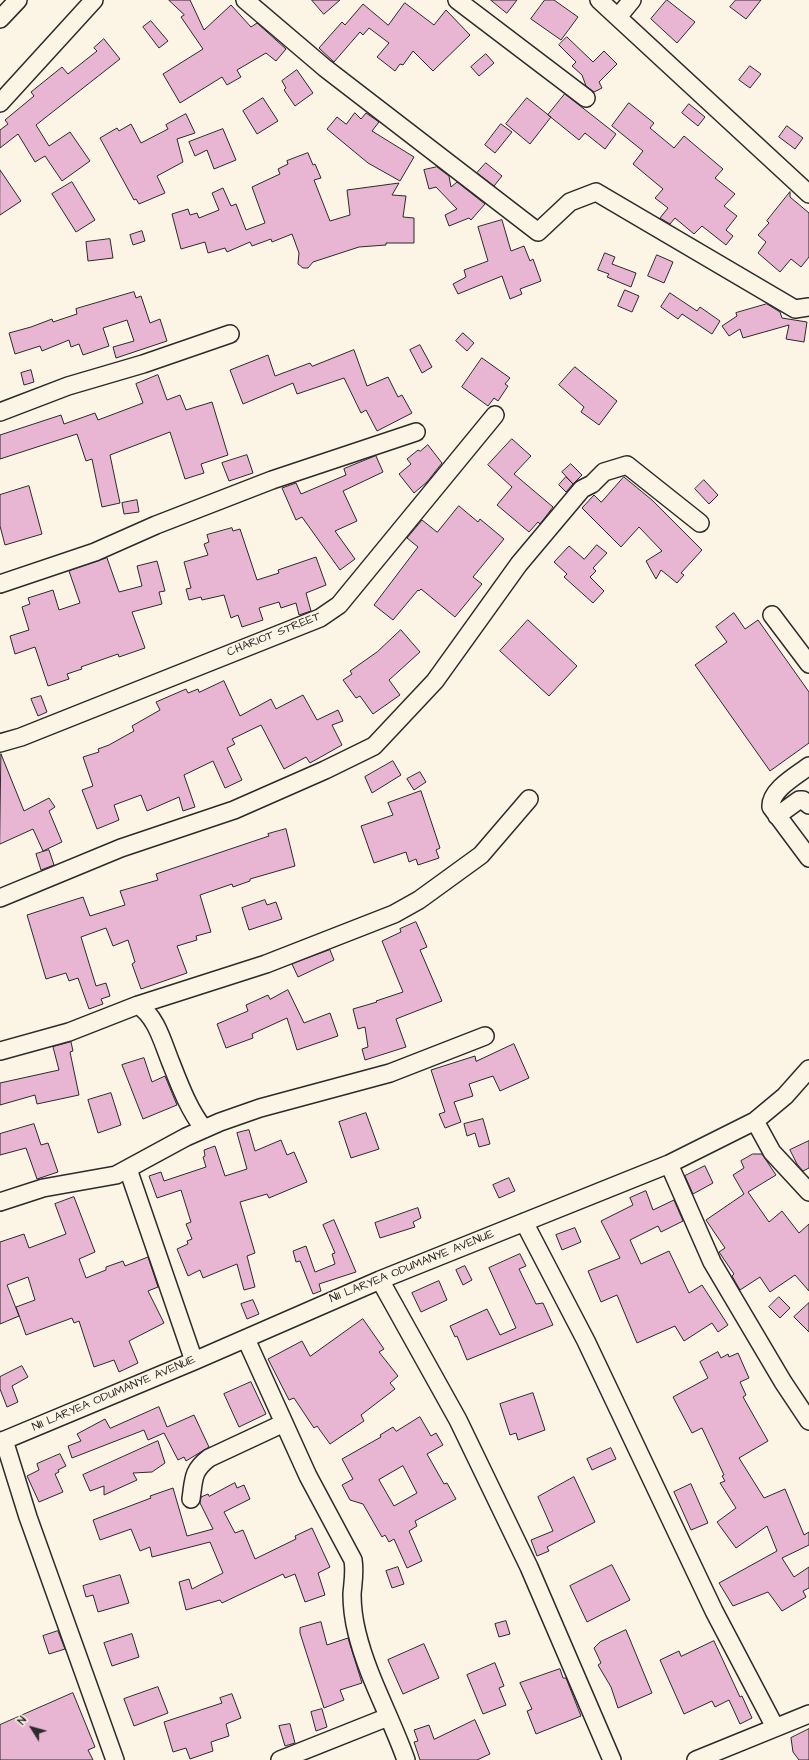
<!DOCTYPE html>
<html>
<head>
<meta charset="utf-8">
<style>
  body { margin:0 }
  #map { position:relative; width:809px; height:1760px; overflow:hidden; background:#fcf5e5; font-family:"Architects Daughter",sans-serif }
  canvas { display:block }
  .north { position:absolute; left:12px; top:1708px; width:40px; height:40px; -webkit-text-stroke:3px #fcf5e5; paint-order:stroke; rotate:307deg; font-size:11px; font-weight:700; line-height:16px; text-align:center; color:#2b2b2b }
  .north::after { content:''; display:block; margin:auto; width:14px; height:18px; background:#2b2b2b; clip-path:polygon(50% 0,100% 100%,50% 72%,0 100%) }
</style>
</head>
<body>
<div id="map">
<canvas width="809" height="1760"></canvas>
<div class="north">N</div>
</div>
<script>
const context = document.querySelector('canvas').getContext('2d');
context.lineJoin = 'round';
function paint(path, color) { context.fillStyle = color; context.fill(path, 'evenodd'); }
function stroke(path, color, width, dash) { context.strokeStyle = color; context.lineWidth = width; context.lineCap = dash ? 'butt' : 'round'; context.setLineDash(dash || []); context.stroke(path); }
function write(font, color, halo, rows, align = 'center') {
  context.font = font + ' "Architects Daughter",sans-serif'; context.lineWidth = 3; context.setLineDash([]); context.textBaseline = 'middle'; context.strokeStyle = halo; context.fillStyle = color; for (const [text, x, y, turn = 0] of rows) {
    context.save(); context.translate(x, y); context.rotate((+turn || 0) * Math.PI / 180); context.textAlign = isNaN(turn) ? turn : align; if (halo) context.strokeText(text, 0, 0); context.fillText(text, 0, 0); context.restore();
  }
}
const building = new Path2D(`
  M169 0H190L204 30 231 5 251 27 257 23 286 49 276 61 266 53 237 70 241 77 227 85 222 77 180 103 163 74 203 49 181 17 184 15Z
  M312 0H340L324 14Z
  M491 0H517L507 13Z
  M545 0H554L578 17 561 40 531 19Z
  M667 0 695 22 677 43 651 19Z
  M736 0H761L746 19 730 7Z
  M405 3 434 25 446 10 470 35 433 71 413 51 403 65 400 64 395 71 377 57 389 43 369 28 363 35 360 32 334 62 319 48 342 22 345 25 363 4 388 25Z
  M151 21 168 41 159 48 143 27Z
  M567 37 593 62 604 51 617 64 599 82 602 88 594 92 586 86 582 75 572 66 576 62 559 45Z
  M104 39 120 59 36 125 49 146 70 132 90 161 62 181 45 156 35 162 18 134 0 148V130L8 124 5 120 34 96 31 92 62 67 68 74 97 51 94 48Z
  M486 54 494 63 479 76 471 67Z
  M750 66 761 74 750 88 739 80Z
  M297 70 313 93 295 106 284 90 286 88 282 81Z
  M565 94 616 134 605 149 585 133 579 140 548 115Z
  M263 98 278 121 257 134 243 111Z
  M527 98 551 117 530 144 506 124Z
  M629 103 654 123 650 128 674 148 684 136 723 169 715 178 735 194 724 206 737 216 726 230 733 236 726 245 702 226 694 234 675 218 670 224 660 218 668 208 655 198 663 189 633 164 643 151 612 126Z
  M689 104 705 117 698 126 682 113Z
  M355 113 361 119 366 113 379 122 372 131 414 157 400 181 368 163 327 129 337 117 346 124Z
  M186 114 195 133 177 139 183 162 157 176 165 193 139 204 136 199 134 200 100 138 117 128 119 131 131 124 141 143 168 129 166 125Z
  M501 124 512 132 495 153 485 145Z
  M787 126 803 138 795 149 779 137Z
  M223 129 236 160 214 169 207 150 195 156 189 142Z
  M308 153 313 165 315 164 321 178 314 180 330 221 350 215 347 190 399 183 392 195 406 196 403 217 414 218V243H386V245L359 247 313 262 308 268H303L298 264 299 253 292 234 272 242 271 239 252 246 250 242 227 252 225 248 208 253 205 242 181 249 172 214 188 209 190 215 197 213 199 218 219 210 212 193 223 188 231 206 236 204 246 230 265 223 252 187 280 174 278 169 288 164 287 161Z
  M486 163 502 176 494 186 477 173Z
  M437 167 449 176 451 187 457 182 485 204 471 220 469 218 449 226 445 215 457 209 436 187 429 189 424 170Z
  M0 170 21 201 0 215Z
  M72 182 95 220 76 232 52 194Z
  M790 192V197L809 213V257L801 267 791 259 780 272 758 253 766 242 758 235 769 223 767 221Z
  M502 220 511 251 524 246 530 261 533 259 541 281 520 289 522 294 510 299 502 276 458 294 453 284 466 277 464 270 488 261 478 227Z
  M142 231 145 241 133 245 130 235Z
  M110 239 113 258 88 261 86 242Z
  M605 253 615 257 612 264 636 273 631 287 607 277 609 274 598 270Z
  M657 255 673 262 664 283 648 276Z
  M625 290 639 296 632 312 618 306Z
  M134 292 136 298 141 296 150 323 160 319 167 341 116 358 113 347 134 341 127 320 103 328 109 346 83 355 79 344 71 347 69 340 42 351 40 346 15 354 9 333 31 327 52 319 53 322 77 314 76 309Z
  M670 293 697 311 700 307 720 321 712 334 682 314 678 319 661 307Z
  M767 304 780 312 782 318 807 322 804 342 786 339 789 325 743 338 740 329 729 336 722 326 737 316 736 313Z
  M463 333 474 343 467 351 456 341Z
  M420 345 432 367 422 373 410 350Z
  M354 350 367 386 388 377 398 397 402 395 412 413 377 431 366 410 361 413 344 378 297 394 293 383 243 404 230 370 268 355 275 376 310 363 312 366Z
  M482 358 510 378 505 384 508 386 498 401 494 398 488 406 462 387Z
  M575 367 617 401 599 425 581 412 584 407 559 385Z
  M31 370 34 382 24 385 21 373Z
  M158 375 167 400 180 395 186 410 212 402 228 455 201 464 204 473 185 479 170 432 110 455 120 503 102 507 92 459 86 461 77 434 0 459V435L61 415 64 424 95 413 98 420 143 403 136 384Z
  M512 439 531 456 514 474 553 507 540 524 538 522 529 532 497 505 512 487 488 465Z
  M428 445 442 463 427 482 414 493 399 474 411 464 407 459 418 450 420 451Z
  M247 455 253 473 229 481 222 463Z
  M376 456 383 472 343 491 357 521 335 531 355 559 340 570 302 517 296 520 282 488 296 483 301 494 346 475 344 469Z
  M571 464 582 475 573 484 562 472Z
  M566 477 573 484 566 492 559 485Z
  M624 477 652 500 702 550 681 573 684 575 677 583 661 570 656 579 646 561 662 551 639 527 621 547 582 508 594 495 601 502Z
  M704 480 718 495 709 504 695 489Z
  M29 486 42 534 5 545 0 526V495Z
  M137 500 139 512 124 514 122 503Z
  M459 506 478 522 480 519 504 539 473 577 482 584 455 617 421 589 419 591 418 590 393 620 374 605 418 547 407 538 422 520 437 532Z
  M232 528 233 531 240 529 257 580 279 573 278 570 316 557 326 585 306 593 311 611 299 615 296 603 281 608 279 602 259 608 263 620 242 627 238 615 231 618 224 595 202 600 201 597 189 600 186 589 191 588 184 562 208 555 204 544 209 542 207 535Z
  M597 545 607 553 593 568 596 571 590 577 604 591 593 603 564 577 567 574 554 562 569 546 584 559Z
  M107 558 119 592 142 586 137 566 157 561 165 591 159 592 162 604 132 612 145 648 119 657 118 654 81 667 82 669 67 674 69 679 48 686 35 647 15 654 10 636 29 630 22 607 30 604 28 598 53 590 59 610 80 603 69 571Z
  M734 613 745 629 758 620 809 692V743L770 771 695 665 727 642 716 627Z
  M528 620 577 666 549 696 500 651Z
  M401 630 420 652 389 680 400 695 373 714 360 696 356 698 343 680 352 674 350 671 377 652Z
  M224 681 240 716 271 699 276 709 303 695 317 720 338 710 343 721 332 725 342 745 310 763 306 757 284 769 261 725 232 739 235 744 227 748 242 780 225 788 213 761 184 775 195 807 183 811 179 797 147 811 141 795 114 805 119 820 97 829 82 790 93 786 83 757 99 752 98 749 109 745 134 731 132 726 160 710 156 702 186 689 188 693 198 689 199 692Z
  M41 696 47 712 38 716 31 699Z
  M1 754 24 811 49 798 55 807 49 811 62 842 43 851 33 829 0 844Z
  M393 761 401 775 372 793 365 777Z
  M420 772 426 782 414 790 407 779Z
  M421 791 440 848 436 850 439 858 418 865 416 859 409 862 406 852 374 863 361 826 393 815 388 803Z
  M286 829 295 866 250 879V881L233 887 232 884 200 895 211 932 196 936 197 940 177 946 187 973 141 989 132 964 135 962 128 940 113 946 106 928 81 937 96 986 106 983 110 996 101 999 103 1004 89 1009 78 978 69 981 66 973 46 979 27 915 83 897 90 916 125 905 120 891 158 880 156 874 269 836 268 834Z
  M49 850 54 865 41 870 36 854Z
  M265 900 267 905 276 902 282 919 249 930 242 908Z
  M416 922 427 947 420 950 442 1001 396 1019 406 1047 365 1060 362 1049 368 1047 365 1027 358 1029 353 1009 377 1002 376 1001 403 992 382 941 401 932 400 929Z
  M330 950 334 960 298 977 292 964Z
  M288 990 304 1023 330 1013 338 1036 297 1050 287 1018 252 1034 253 1038 226 1048 217 1024 248 1011 246 1005 268 995 270 999Z
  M71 1042 73 1051 70 1052 79 1095 37 1104 35 1095 0 1105V1083L59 1070 53 1047Z
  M514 1044 529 1078 500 1091 493 1076 469 1084 473 1096 454 1102 461 1122 445 1128 439 1114 445 1112 431 1070 475 1056 476 1061Z
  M144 1058 152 1082 165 1076 177 1105 143 1119 122 1065Z
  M111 1093 121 1125 98 1133 88 1100Z
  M366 1113 379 1149 351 1158 339 1122Z
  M483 1119 490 1144 479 1147 475 1133 467 1136 464 1124Z
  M34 1124 41 1145 48 1143 58 1172 37 1179 26 1148 0 1155V1134Z
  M249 1130 255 1151 281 1140 287 1155 294 1152 307 1182 269 1198 267 1194 240 1202 255 1253 247 1256 255 1287 244 1290 237 1264 203 1278 200 1270 188 1276 177 1249 188 1244 187 1241 192 1239 186 1224 191 1222 181 1190 157 1198 149 1176 161 1172 164 1181 206 1167 203 1157 205 1156 204 1150 215 1146 225 1176 247 1169 237 1133Z
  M809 1141V1168L803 1171 797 1164 790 1150Z
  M753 1154H762L776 1175 748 1192 769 1222 782 1211 799 1233 809 1224V1291L795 1275 770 1292 760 1277 740 1290 732 1276 734 1274 719 1252 725 1248 706 1220 744 1194 733 1175 744 1168 741 1161Z
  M705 1166 713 1183 693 1194 685 1176Z
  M509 1178 515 1191 499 1198 493 1185Z
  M646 1191 653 1210 674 1200 683 1221 661 1232 658 1226 630 1240 641 1264 669 1251 689 1293 702 1285 728 1325 718 1332 712 1323 684 1341 675 1326 637 1343 617 1295 601 1302 588 1271 620 1258 601 1221 633 1205 630 1198Z
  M74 1197 95 1252 79 1259 86 1278 106 1270V1267L123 1261 125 1266 148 1257 158 1287 148 1291 164 1323 129 1341 138 1363 119 1372 114 1360 94 1367 79 1321 74 1323 72 1318 26 1335 16 1307 35 1300 28 1277 7 1285 19 1316 0 1324V1242L24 1234 29 1248 66 1234 55 1204Z
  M418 1208 421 1218 413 1222 415 1227 380 1238 375 1223Z
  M334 1220 356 1272 319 1284 321 1291 313 1294 300 1261 296 1262 293 1251 306 1246 315 1272 335 1264 332 1254 335 1253 323 1225Z
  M575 1228 581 1242 562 1250 556 1235Z
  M520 1254 526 1266 519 1269 536 1304 543 1303 553 1325 467 1360 457 1336 455 1337 450 1326 487 1309 500 1335 516 1328 489 1268Z
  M465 1266 472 1280 463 1285 456 1270Z
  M439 1281 447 1300 421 1312 412 1293Z
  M779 1297 790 1308 780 1318 769 1307Z
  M253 1300 259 1314 247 1319 241 1304Z
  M809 1303V1332L794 1317Z
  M363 1319 384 1349 379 1352 398 1376 390 1383 395 1389 361 1415 364 1421 330 1444 317 1426 314 1428 294 1398 289 1400 268 1359 302 1341 310 1356Z
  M718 1352 721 1358 728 1354 729 1357 738 1353 749 1378 740 1382 746 1395 743 1397 768 1441 739 1458 764 1498 785 1489 804 1535 809 1532V1545L782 1558 794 1577 809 1567V1588L803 1591 806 1597 782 1611 768 1592 733 1606 719 1583 777 1551 767 1526 736 1548 717 1522 736 1508 720 1483 725 1481 722 1476 724 1475 702 1428 692 1433 673 1397 708 1378 700 1362Z
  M22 1366 28 1377 12 1386 18 1402 7 1407 0 1389V1377Z
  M251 1382 266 1414 239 1427 224 1394Z
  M533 1393 545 1430 518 1440 516 1433 510 1435 500 1404Z
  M159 1407 167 1427 194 1415 209 1447 186 1461 184 1457 178 1460 164 1433 148 1440 144 1430 72 1458 68 1446 81 1441 77 1434 105 1419 110 1428Z
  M420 1417 431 1436 436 1433 443 1445 427 1454 444 1484 447 1483 456 1499 415 1521 417 1526 409 1531 422 1561 407 1568 394 1539 389 1542 385 1535 382 1537 363 1504 350 1500 342 1485 353 1479 342 1459 381 1437 380 1435 393 1427 396 1431ZM403 1466 417 1493 394 1506 379 1480Z
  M158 1441 165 1463 152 1472 133 1473 137 1480 104 1495V1486L90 1491 83 1475Z
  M611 1448 616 1459 592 1470 587 1459Z
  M60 1454 66 1466 58 1470 59 1472 55 1474 63 1492 39 1502 27 1476 39 1470 37 1464Z
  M574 1477 595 1522 547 1547 549 1551 537 1556 531 1540 553 1531 538 1497Z
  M235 1483 237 1488 244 1485 250 1499 224 1512 235 1533 243 1530 255 1559 296 1539 295 1536 312 1528 330 1567 318 1573 325 1595 305 1602 295 1574 285 1578 283 1574 222 1603 220 1600 186 1610 179 1582 189 1579 192 1589 223 1573 210 1542 152 1557 150 1547 140 1551 131 1529 100 1540 93 1520 151 1498 150 1496 173 1488 187 1536 213 1529 200 1503 201 1497 208 1494 209 1496Z
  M691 1484 708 1523 691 1530 674 1492Z
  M612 1565 630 1600 587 1622 570 1586Z
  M398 1567 404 1584 392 1588 386 1571Z
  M120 1575 129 1603 98 1612 93 1595 86 1597 83 1586Z
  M506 1621 510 1634 499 1637 495 1624Z
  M321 1622 327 1645 348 1638 362 1683 340 1690 344 1700 324 1708 300 1633V1628Z
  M626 1630 652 1693 618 1708 611 1687 598 1665 601 1663 594 1648 600 1642Z
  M58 1631 65 1649 49 1654 43 1636Z
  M132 1634 139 1657 112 1666 104 1643Z
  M714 1641 740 1697 742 1696 752 1718 740 1724 729 1700 715 1707 712 1701 684 1714 660 1660 679 1651 681 1656Z
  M424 1644 439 1678 403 1694 388 1660Z
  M495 1663 504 1686 499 1688 506 1705 483 1714 467 1675Z
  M560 1669 563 1678H566L581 1716 536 1734 527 1711 532 1709 520 1683Z
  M158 1687 168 1713 134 1726 124 1699Z
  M73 1693 95 1747 88 1750 93 1760H0V1725Z
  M232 1694 241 1718 226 1724 229 1736 211 1742 213 1751 190 1759 186 1748 173 1752 164 1722 222 1703 220 1698Z
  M322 1709 327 1727 316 1731 311 1712Z
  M475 1720 490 1754 477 1760H420L414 1742 418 1741 414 1730 429 1725 434 1739Z
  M290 1724 295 1743 285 1746 279 1726Z
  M809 1729V1760H799L793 1752 791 1738Z`);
paint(building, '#e8b5d2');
stroke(building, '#2b2b2b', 1);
const minor = new Path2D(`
  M245 0 325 68 538 232 570 202 596 192 795 309 809 307
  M457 0 586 98
  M599 0 809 194
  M618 17 632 0
  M0 19 18 0
  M0 103 94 0
  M0 412 68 386 143 364 230 334
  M0 584 95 552 156 525 272 480 416 432
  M772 615 809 664
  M0 743 21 737 320 618 339 605 495 415
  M809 766C796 776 770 790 771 807L809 858
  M777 816 799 800H803L809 805
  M0 898 121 848 234 810 325 770 374 746 435 681 519 564 582 489 592 484 604 472 627 465 700 523
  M138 1005C157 1017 163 1044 171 1063 180 1086 189 1110 204 1129
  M0 1051 69 1032 138 1005 266 964 394 914 419 900 481 855 529 799
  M755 1121 772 1152 809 1192
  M669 1164 712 1262 783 1382 809 1421
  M128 1169 194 1361
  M0 1202 43 1188 116 1175 186 1137 220 1122 260 1108 390 1073 485 1036
  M524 1222 586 1341 714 1611 775 1727
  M380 1280 458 1420 529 1567 612 1760
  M246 1339 308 1476 353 1560C355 1572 353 1582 352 1594 352 1607 354 1621 357 1633 368 1678 391 1717 406 1760
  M4 1440 28 1517 115 1760
  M0 1442 194 1361 380 1280 669 1164 755 1121 785 1096 809 1069
  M191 1499C194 1479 192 1471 209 1458L284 1423
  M280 1760 388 1717
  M696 1760 809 1714`);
stroke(minor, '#2b2b2b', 20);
stroke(minor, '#fcf5e5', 17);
write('12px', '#2b2b2b', '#fcf5e5', [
  ["CHARIOT STREET",274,635,-22],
  ["NII LARYEA ODUMANYE AVENUE",412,1267,-22],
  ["NII LARYEA ODUMANYE AVENUE",114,1394,-23]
]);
</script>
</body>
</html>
